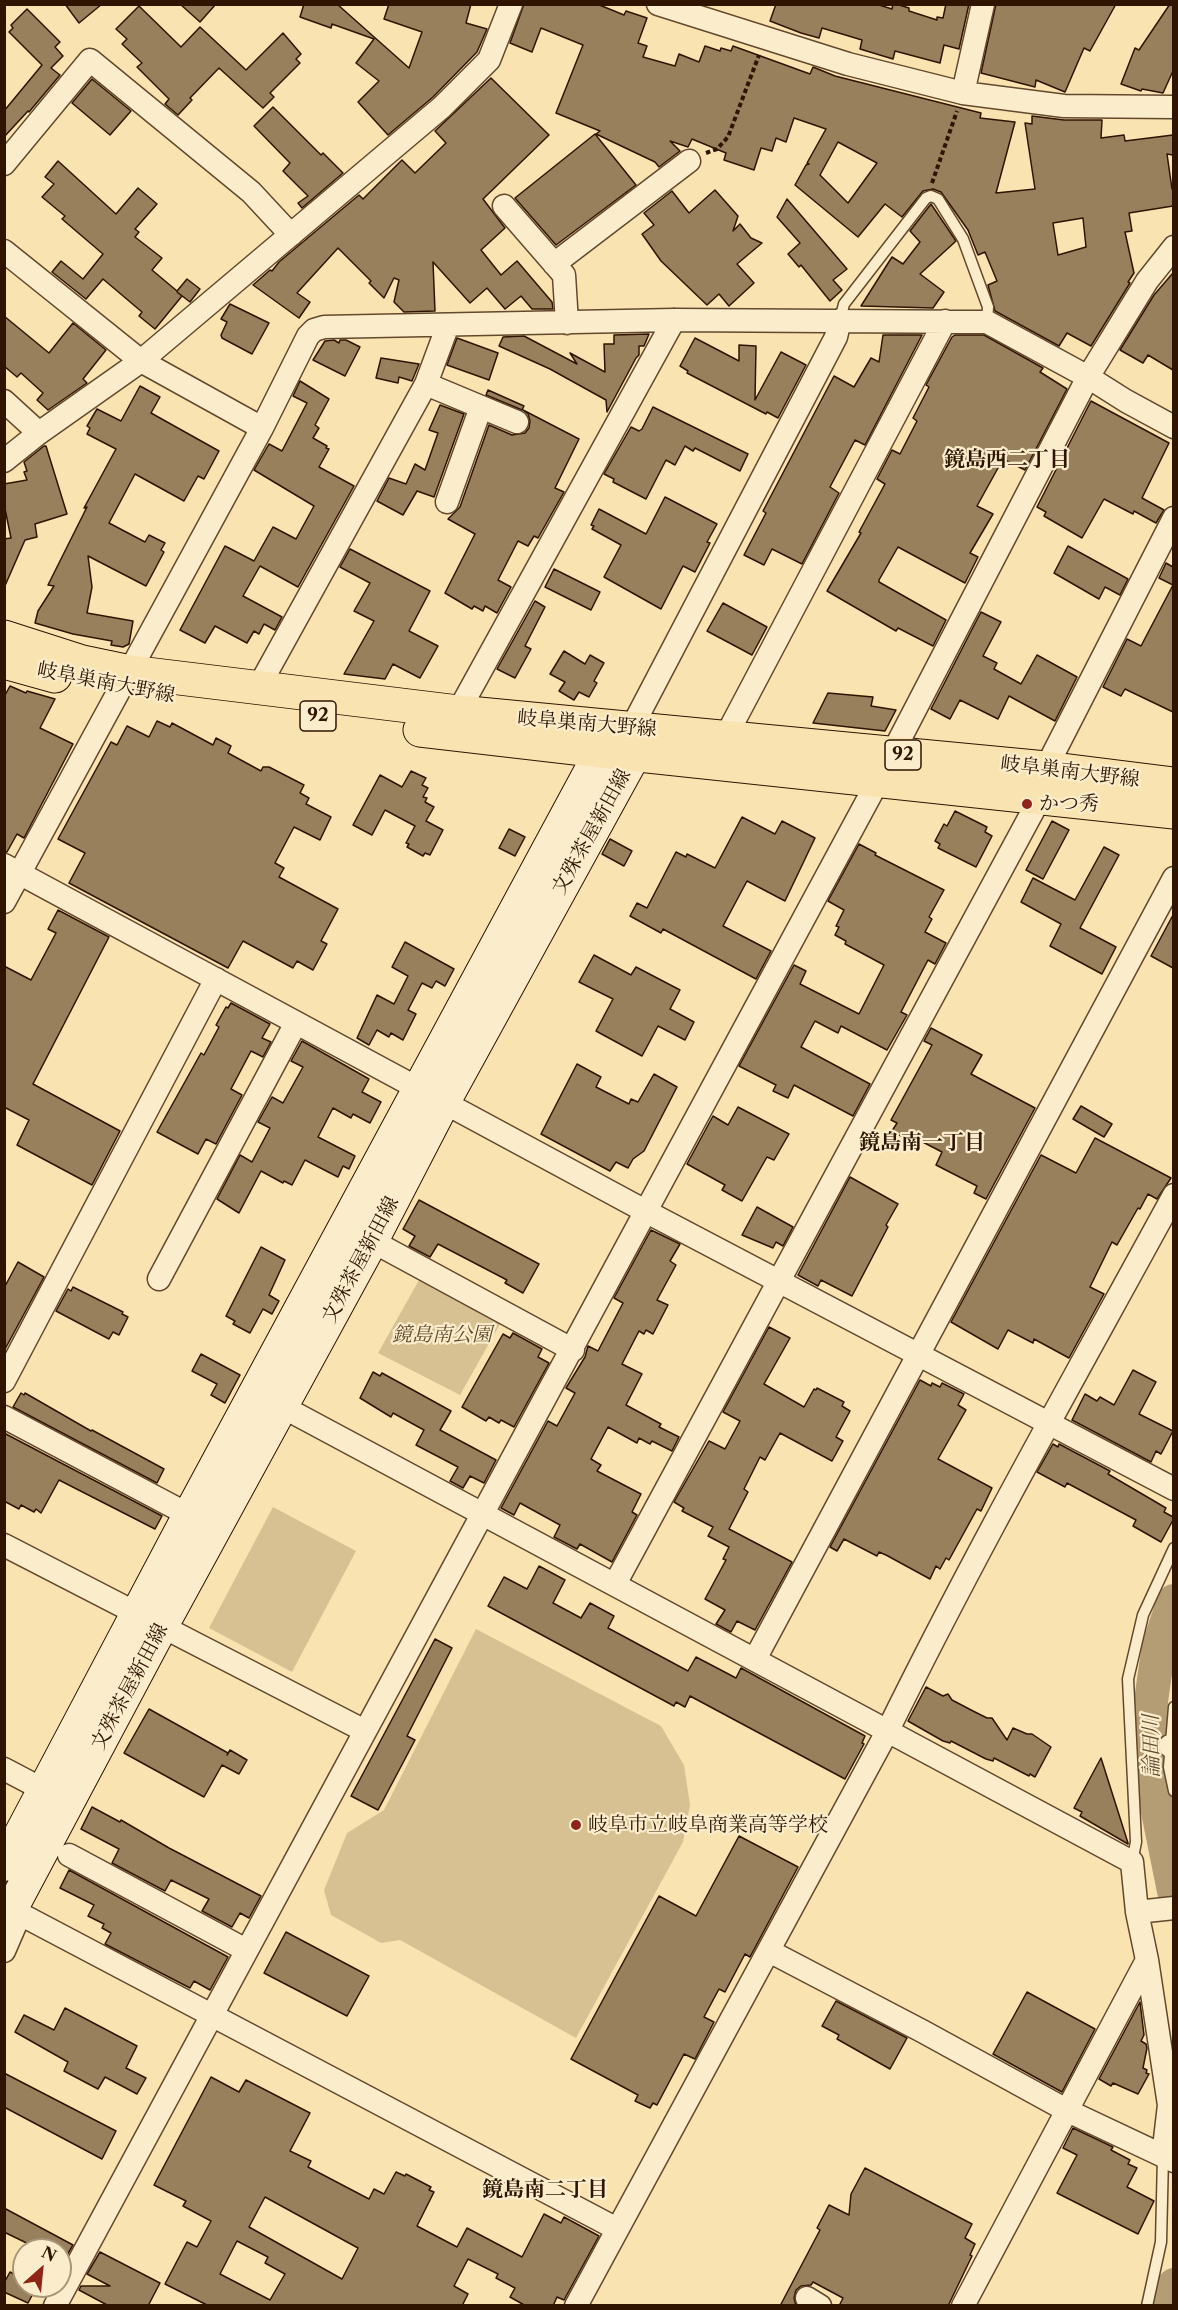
<!DOCTYPE html>
<html>
<head>
<meta charset="utf-8">
<style>
  body { margin:0 }
  #map { position:relative; width:1178px; height:2310px; overflow:hidden; background:#f9e4b1; font-family:"Libre Caslon Text",serif }
  canvas { display:block }
  .frame { position:absolute; inset:0; border:6px solid #2f1400; pointer-events:none }
  .north { position:absolute; left:12px; top:2238px; width:60px; height:60px; box-sizing:border-box; background:#fbedcc; border:2px solid #a9967a; border-radius:50%; rotate:27deg; font-size:16px; font-weight:700; line-height:24px; text-align:center; color:#2f1400 }
  .north::after { content:''; display:block; margin:auto; width:21px; height:27px; background:#8f2418; clip-path:polygon(50% 0,100% 100%,50% 72%,0 100%) }
</style>
</head>
<body>
<div id="map">
<canvas width="1178" height="2310"></canvas>
<div class="frame"></div>
<div class="north">N</div>
</div>
<script>
const context = document.querySelector('canvas').getContext('2d');
context.lineJoin = 'round';
function paint(path, color) { context.fillStyle = color; context.fill(path, 'evenodd'); }
function stroke(path, color, width, dash) { context.strokeStyle = color; context.lineWidth = width; context.lineCap = dash ? 'butt' : 'round'; context.setLineDash(dash || []); context.stroke(path); }
function write(font, color, halo, rows, align = 'center') {
  context.font = font + ' "Libre Caslon Text","Noto Serif JP",serif'; context.lineWidth = 4.5; context.setLineDash([]); context.textBaseline = 'middle'; context.strokeStyle = halo; context.fillStyle = color; for (const [text, x, y, turn = 0] of rows) {
    context.save(); context.translate(x, y); context.rotate((+turn || 0) * Math.PI / 180); context.textAlign = isNaN(turn) ? turn : align; if (halo) context.strokeText(text, 0, 0); context.fillText(text, 0, 0); context.restore();
  }
}
paint(new Path2D(`
  M423 1273 504 1317 460 1395 378 1353Z
  M273 1507 356 1551 292 1672 209 1628Z
  M476 1629 661 1726 684 1765 690 1805 683 1842 576 2038 400 1940 381 1943 331 1915 324 1890 347 1833 384 1810Z`), '#d7c193');
stroke(new Path2D(`
  M1174 1601 1159 1645 1151 1701 1150 1772 1174 1891
  M1168 2306 1174 2285`), '#b49d75', 34);
const building = new Path2D(`
  M65 4H102L79 23Z
  M180 4H216L200 22Z
  M304 4H337L409 68 422 32 384 19 389 4H471L466 23 487 29 477 52 433 97 388 135 358 102 379 81 356 63 374 39 332 24 331 28 300 17Z
  M524 4H597L624 15 626 11 647 18 638 43 647 46 643 57 675 66 679 54 699 62 705 46 720 51 721 48 731 51 733 46 810 74 813 67 835 76 981 113 980 118 1015 122 996 193 1035 189 1025 123 1032 124V116L1064 120H1102L1101 138 1124 135 1125 141 1173 135V155L1167 154 1172 189H1173V206L1129 213 1132 231 1125 232 1134 273 1128 282 1130 283 1091 346 1067 333 1059 346 995 311 988 285 997 281 985 252 978 255 968 230 941 192 933 189 923 191 902 217 885 204 858 237 795 185 806 165 809 164 807 163 826 129 794 118 786 142 776 138 772 151 761 148 754 170 724 160 726 153 692 139 688 147 670 141 680 151 659 167 655 162 596 134 600 131 556 113 583 45 541 28 532 52 510 43ZM838 142 877 163 848 203 820 175ZM1083 218 1086 247 1058 255 1053 223Z
  M776 4H876L892 9 893 4H896L909 8V11L937 20V17L943 18 946 4H969L959 49 944 45 940 63 895 51 893 59 860 49 862 40 822 28 819 38 801 33 770 21Z
  M996 4H1116L1090 51 1084 48 1065 92 1036 80 1035 87 981 73Z
  M1170 4H1173V71L1163 93 1142 89 1141 91 1121 84 1135 48 1139 50Z
  M139 6 181 47 200 27 246 70 283 33 301 54 296 59 300 63 270 93 274 97 263 108 219 68 190 98 192 100 178 115 165 104 169 99 137 67 142 63 122 44 127 39 116 29Z
  M27 9 60 42 55 47 63 56 51 68 60 75 29 112 28 111 4 137V111L42 65 9 32 13 28 11 25Z
  M491 78 549 135 483 199 505 228 481 250 501 275 517 261 552 302 553 309H532L521 296 505 309 487 288 470 303 433 262 435 311 404 312 394 302 399 280 394 278 384 298 369 283 371 281 338 248 297 293 310 302 299 318 253 285 270 270 272 271 279 262 359 195 363 199 402 160 415 173 446 143 435 131Z
  M92 79 131 111 110 135 72 103Z
  M273 107 321 155 323 153 343 173 302 208 298 203 308 196 283 171 290 163 254 126Z
  M595 134 636 185 556 245 515 198Z
  M58 161 116 214 138 188 157 204 135 229 139 232 135 237 162 258 152 270 177 291 187 279 200 289 190 302 177 292 182 296 155 329 139 316 142 312 103 279 86 299 52 272 61 261 83 279 103 254 62 219 65 216 42 197 54 184 45 177Z
  M715 190 738 216 733 231 740 224 751 238 762 243 737 264 754 283 729 306 719 294 707 305 661 261 642 234 654 225 644 213 672 191 689 213Z
  M787 199 847 269 833 280 842 290 830 301 801 265 799 267 788 254 800 243 777 217Z
  M931 204 956 241 920 274 944 292 933 308 861 306 892 257 903 264 920 242 910 231Z
  M1173 273V370L1148 355 1143 363 1120 350 1154 295Z
  M230 304 269 323 252 354 222 338 221 335 227 322 221 319Z
  M4 316 49 353 73 323 106 350 83 379 87 383 48 410 37 400 43 393 21 373 17 377 4 366Z
  M649 334 644 346H639V355L636 358 607 412 606 400 550 369 499 346 503 337 524 336 577 364 570 353 605 372 604 344H614V335Z
  M883 335H922L865 445 855 440 830 487 839 493 802 564 772 549 764 565 744 555 766 513 763 511 834 376 854 387 871 358 879 362Z
  M955 335H984L1043 368 1040 372 1067 389 1025 470 1003 459 977 506 993 514 970 553 978 557 965 583 898 547 879 580V582L946 620 933 646 898 628 896 631 827 591 861 533 859 532 885 484 877 479 892 450 900 454 917 421 913 418 929 387 926 385 952 337Z
  M457 338 498 353 489 380 447 365Z
  M695 338 739 361V345L756 346 755 400 781 352 806 365 778 418 767 412 766 414 687 373 688 371 680 366Z
  M334 340 339 343 340 340H346L360 347 345 376 313 360 325 341Z
  M381 358 419 364 412 381 399 377 398 383 376 378Z
  M300 381 329 399 315 425 319 428 313 438 327 446 326 448 329 449 319 467 354 486 298 587 260 566 243 596 282 617 275 630 264 624 259 634 254 631 247 643 215 626 205 643 180 630 225 546 254 561 273 527 296 539 314 506 254 470 269 444 282 451 307 403 293 396Z
  M140 386 160 397 151 413 219 451 204 479 198 476 184 501 135 474 109 523 145 542 149 535 165 543 161 550 164 552 146 586 88 556 92 587 87 613 133 621 129 644 123 647 111 645 112 641 73 634 35 623 38 611 54 586 48 585 87 507 84 508 116 449 87 434 90 428 87 426 97 409 121 421Z
  M488 390 524 406 522 410 486 395Z
  M1091 401 1169 443 1142 498 1164 510 1156 523 1134 511 1133 514 1104 499 1082 538 1044 516 1046 512 1037 507Z
  M440 405 464 414 434 497 417 491 403 515 377 501 389 478 406 484 415 464 425 470 438 433 429 430Z
  M653 407 748 454 740 471 695 448 693 451 685 446 675 465 666 460 646 499 613 482 614 479 604 474 631 427 639 431 642 429Z
  M523 410 579 439 555 488 564 492 538 538 534 536 528 546 518 541 498 580 511 587 497 613 485 606 483 611 474 606 472 609 445 593 475 534 448 519 460 507 489 425 512 435 525 433 529 428 530 421 528 414Z
  M44 446H46L67 514 35 524 37 537 25 540 4 588V539L11 538 4 504V484L27 480 24 472 27 471 24 462Z
  M665 497 717 524 707 542 710 543 695 572 683 566 661 609 604 577 621 545 592 529 594 526 591 525 599 509 646 534Z
  M1068 546 1128 579 1120 595 1105 587 1099 599 1054 573Z
  M350 549 430 591 409 631 438 646 420 678 393 664 385 679 344 674 374 621 354 611 370 583 340 567Z
  M1166 563 1173 567V712L1125 689 1121 696 1103 687 1127 639 1141 646 1173 585 1159 578Z
  M554 569 600 592 591 610 545 587Z
  M535 601 545 607 525 646 531 649 515 678 497 669Z
  M723 603 767 627 752 655 707 631Z
  M981 612 1001 622 983 656 997 663 994 669 1021 684 1037 655 1077 677 1055 721 1009 696 998 719 960 700 950 719 931 709Z
  M564 651 585 664 590 655 604 663 594 681 597 683 589 697 579 692 574 700 559 691 565 682 550 674Z
  M10 686 26 693 27 691 55 699 40 728 73 744 24 838 17 834 7 852H4V697Z
  M828 693 873 697 871 706 896 710 885 731 813 723Z
  M157 721 170 727 172 723 213 745 216 738 231 746 228 753 261 771 263 767H269L304 785 300 793 309 798 306 804 331 817 320 840 294 827 275 863 284 868 279 877 338 909 321 941 327 944 313 970 297 961 293 968 243 941 228 968 69 883 85 853 58 839 111 742 117 745 127 726 149 737Z
  M411 771 426 778 422 785 428 788 423 797 427 798 425 802 434 807 426 821 443 830 430 855 425 853 423 856 407 847 409 844 406 843 415 826 385 810 372 835 353 825 380 775 402 787Z
  M955 811 987 827 985 832 992 836 976 867 938 848 940 844 935 841 944 824 947 826Z
  M742 817 775 834 782 821 815 838 785 901 747 881 723 926 771 951 756 979 663 929 661 933 630 916 637 903 647 908 676 852 686 857 687 854 715 868Z
  M1052 821 1069 830 1043 879 1026 870Z
  M509 829 525 837 515 856 499 848Z
  M610 839 632 851 624 866 602 854Z
  M859 844 876 853 875 855 944 890 929 917 932 919 925 932 946 943 935 964 928 960 901 1012 907 1015 887 1050 841 1026 838 1033 815 1021 801 1047 870 1084 853 1116 794 1085 788 1098 773 1091 776 1085 739 1066 794 965 806 971 800 984 859 1014 884 965 845 944 846 941 835 935 839 927 836 926 844 910 828 901Z
  M1104 847 1119 855 1080 928 1116 947 1102 974 1050 946 1061 924 1021 902 1033 878 1075 900Z
  M58 910 109 937 33 1084 120 1131 92 1185 17 1145 29 1120 4 1107V966L31 980 56 933 48 929Z
  M1173 915V968L1151 956Z
  M405 942 454 969 445 986 436 981 432 988 422 983 408 1010 416 1014 403 1040 391 1033 389 1037 377 1030 369 1045 357 1038 377 995 394 1004 408 976 392 967Z
  M594 955 631 975 636 967 680 990 670 1009 694 1022 685 1040 658 1026 642 1056 596 1031 613 999 579 982Z
  M231 1003 270 1024 262 1038 271 1042 263 1057 251 1051 231 1089 242 1095 216 1144 206 1139 198 1154 157 1132 201 1053 204 1055 219 1027 216 1025 226 1007 228 1008Z
  M931 1028 982 1055 971 1074 1035 1108 986 1199 974 1193 977 1186 936 1165 942 1152 915 1138 912 1142 892 1131 897 1123 891 1120 932 1045 924 1041Z
  M302 1041 369 1079 362 1092 381 1102 370 1123 353 1114 351 1118 333 1108 318 1137 355 1156 349 1169 343 1166 338 1177 305 1160 292 1185 284 1181 283 1183 261 1171 239 1213 217 1199 240 1155 252 1162 270 1128 258 1122 272 1097 283 1103 303 1067 291 1061Z
  M577 1064 601 1077 596 1087 629 1104 631 1099 638 1102 654 1074 677 1087 644 1151 633 1159 628 1168 616 1162 610 1171 541 1134Z
  M1081 1106 1112 1124 1104 1137 1073 1119Z
  M738 1107 789 1134 774 1160 767 1157 742 1201 722 1190 725 1185 687 1164 713 1116 728 1125Z
  M1095 1138 1171 1178 1157 1199 1148 1194 1140 1209 1138 1208 1117 1245 1112 1242 1090 1287 1104 1294 1069 1358 1034 1339 1033 1343 1008 1330 998 1349 951 1322 1041 1155 1076 1173Z
  M850 1177 898 1204 886 1225 888 1227 852 1296 821 1280 818 1286 798 1275Z
  M419 1200 539 1264 523 1293 505 1283 507 1280 438 1244 430 1257 409 1246 415 1236 403 1229Z
  M757 1207 793 1227 783 1246 776 1242 773 1248 742 1235Z
  M651 1230 680 1244 670 1261 676 1265 657 1300 668 1305 653 1334 646 1330 644 1334 639 1331 622 1364 642 1374 626 1405 661 1424 659 1427 679 1437 672 1451 652 1441 650 1444 639 1438 637 1443 608 1427 591 1459 601 1465 597 1471 641 1494 632 1512 637 1515 612 1562 580 1544 577 1549 554 1537 560 1525 520 1503 514 1515 501 1508 548 1421 557 1426 575 1393 566 1388 585 1357 588 1346 598 1351 623 1303 614 1298Z
  M261 1247 285 1260 269 1295 279 1301 272 1314 263 1309 250 1333 233 1324 235 1321 226 1316Z
  M18 1262 44 1277 4 1351V1288Z
  M73 1287 123 1312 122 1314 128 1317 119 1335 113 1332 109 1339 56 1311 68 1289 71 1291Z
  M769 1327 790 1338 764 1384 804 1407 814 1389 816 1390 817 1388 844 1402 842 1406 850 1411 836 1437 843 1441 832 1461 780 1433 765 1460 760 1457 744 1489 748 1492 729 1529 792 1562 755 1630 737 1621 731 1632 716 1624 725 1610 705 1599 726 1560 723 1559 729 1547 708 1536 713 1527 682 1511 684 1508 674 1502 709 1441 725 1449 740 1421 723 1412Z
  M513 1333 542 1349 538 1357 549 1363 514 1427 501 1420 499 1423 489 1417 486 1421 462 1407 503 1334 510 1338Z
  M201 1354 240 1375 225 1403 211 1395 217 1384 192 1371Z
  M1133 1370 1156 1382 1139 1414 1173 1431 1161 1454 1156 1451 1151 1462 1072 1420 1085 1394 1097 1401 1100 1397 1114 1405Z
  M373 1372 380 1376 382 1373 451 1411 440 1430 496 1460 484 1483 470 1476 463 1488 450 1481 458 1467 416 1445 424 1430 393 1413 391 1417 360 1398Z
  M920 1380 931 1386 932 1383 940 1387 942 1383 964 1394 958 1405 966 1410 938 1459 992 1488 981 1511 977 1509 949 1560 946 1558 940 1569 936 1566 930 1579 886 1555 879 1552 877 1556 844 1539 837 1551 830 1547Z
  M21 1393 24 1395 25 1393 91 1431 92 1430 164 1469 157 1483 13 1407Z
  M4 1433 162 1516 155 1529 59 1480 41 1513 36 1509 34 1512 21 1505 19 1509 4 1501Z
  M1053 1444 1058 1447 1059 1444 1110 1471 1108 1474 1166 1508 1164 1512 1173 1517V1520L1161 1542 1133 1526 1136 1520 1067 1483 1065 1487 1037 1472Z
  M539 1566 565 1580 553 1603 581 1618 590 1603 614 1616 608 1628 688 1671 696 1657 736 1678 741 1668 865 1736 862 1743 864 1744 845 1779 690 1696 685 1707 676 1702 674 1706 488 1606 504 1577 527 1589Z
  M435 1639 452 1648 407 1736 415 1740 378 1810 351 1796Z
  M926 1687 943 1696 948 1694 952 1700 973 1711 987 1718H992L1007 1740 1013 1728 1027 1734H1032L1051 1747 1035 1777 1030 1774 1029 1776 994 1758 993 1761 986 1759 951 1741 950 1743 943 1741 908 1721Z
  M149 1709 228 1753 227 1755 230 1750 247 1760 239 1774 222 1765 204 1797 124 1753Z
  M1101 1758 1128 1843V1844L1080 1816 1082 1812 1074 1808Z
  M92 1807 120 1822 121 1820 169 1848 261 1896 249 1918 240 1913 232 1927 202 1911 209 1899 171 1880 165 1891 112 1863 119 1849 81 1829Z
  M739 1836 798 1867 750 1957 745 1954 725 1992 719 1989 704 2017 714 2022 695 2059 684 2054 657 2105 653 2103 650 2108 635 2101 638 2095 571 2059 659 1896 696 1916Z
  M69 1870 228 1957 210 1990 194 1981 190 1988 105 1944 111 1933 102 1928 104 1924 88 1916 94 1905 60 1888Z
  M286 1932 369 1976 347 2016 264 1973Z
  M1027 1992 1095 2029 1062 2092 993 2054Z
  M836 2001 907 2038 890 2069 837 2039 839 2035 822 2026Z
  M1140 2002 1144 2035 1141 2041 1146 2044 1147 2048 1143 2068 1147 2070 1146 2073 1149 2074 1138 2094 1113 2083 1111 2086 1099 2079Z
  M65 2008 137 2046 126 2068 146 2078 137 2094 105 2077 98 2089 64 2071 68 2062 15 2032 24 2015 54 2030Z
  M4 2073 116 2131 102 2159 4 2107Z
  M211 2077 239 2092 246 2080 310 2113 290 2151 311 2161 308 2167 369 2199 374 2189 384 2194 396 2172 405 2176 406 2174 431 2187 429 2190 434 2192 417 2226 457 2247 467 2228 522 2257 544 2214 561 2223 564 2217 599 2236 564 2300 557 2297 553 2306H526L510 2297 515 2288 496 2278 498 2274 468 2259 454 2286 468 2294 462 2306H209L165 2284 187 2242 197 2247 211 2221 183 2206 186 2201 154 2185ZM265 2197 358 2248 342 2279 249 2227ZM237 2241 268 2257 265 2263 285 2274 270 2300 220 2274Z
  M1073 2128 1113 2147 1111 2150 1130 2160 1128 2164 1137 2168 1127 2187 1154 2201 1138 2234 1057 2193 1077 2155 1063 2148Z
  M865 2168 972 2224 965 2238 975 2244 970 2255 972 2256 948 2306H839L843 2298 813 2282 811 2285 801 2286 796 2290 794 2298 796 2306H780L820 2230 817 2228 829 2205 849 2215 851 2194Z
  M4 2208 73 2245 63 2262 60 2261V2250H41L4 2232Z
  M100 2252 160 2283 148 2306H109L79 2290 81 2286H110L87 2274Z
  M10 2272 24 2279V2286H37L28 2303 4 2292V2283Z`);
paint(building, '#98805c');
stroke(building, '#2f1400', 1.5);
const service = new Path2D(`
  M840 320 844 304 926 198 931 196 938 199 963 239 988 307 987 322
  M1174 1707 1169 1767 1174 1791
  M1132 1862 1136 1842 1128 1679 1143 1615 1174 1548
  M1147 2306 1161 2242 1163 2156`);
const minor = new Path2D(`
  M658 4 848 64 963 93 1064 106 1174 107
  M963 93 983 4
  M4 164 90 60 251 192 291 235
  M504 206 564 275 567 323
  M4 251 141 361 262 428
  M554 264 689 161
  M426 384 517 422
  M4 401 39 433
  M4 461 39 433 141 361 442 107 489 60 511 4
  M447 502 481 407
  M258 688 426 384 448 325
  M458 712 674 320
  M632 727 836 337 840 320
  M725 738 945 321
  M4 865 647 1212 1174 1489
  M4 902 262 428 308 336 314 330 324 327 674 320 987 322 1088 377 1126 401 1174 427
  M372 1241 573 1350
  M159 1279 296 1023
  M4 1381 216 979
  M281 1406 1132 1862 1137 1912 1174 1908
  M4 1417 189 1515
  M4 1545 365 1731
  M615 1584 1040 798 1046 768 1174 518
  M755 1659 1174 878
  M1170 1746H1174
  M4 1769 44 1790
  M69 1855 246 1950
  M15 1905 20 1914 617 2229
  M4 1951 20 1914
  M769 1951 922 2031 1068 2111 1174 2161
  M1147 1960 1169 2105 1163 2156
  M807 2298 820 2306
  M55 2306 878 781 1088 377 1147 281 1174 247
  M576 2306 888 1730C977 1549 1077 1373 1174 1195
  M963 2306 1147 1960 1137 1912`);
const secondary = new Path2D(`
  M4 1865 189 1515 601 751 621 735
  M4 1923 162 1626 372 1241 444 1102 635 754 632 731`);
const primary = new Path2D(`
  M4 637 82 662 130 672 458 712 1046 768 1174 784
  M4 662 55 676
  M420 730 601 751 1174 812`);
stroke(service, '#62482c', 13);
stroke(minor, '#62482c', 25);
stroke(secondary, '#2f1400', 34);
stroke(primary, '#2f1400', 35);
stroke(new Path2D(`
  M706 153 717 149 728 137 759 55
  M932 183 957 111`), '#2f1400', 4, [4.5, 3]);
stroke(service, '#fbedcc', 10);
stroke(minor, '#fbedcc', 22);
stroke(secondary, '#fbedcc', 32);
stroke(primary, '#f9e4b1', 33);
for (const [x, y, r, color] of [
  [1027,804,6,"#8f2418"],
  [576,1825,6,"#8f2418"]
]) { const dot = new Path2D(); dot.arc(x, y, r, 0, 2 * Math.PI); context.fillStyle = color; context.fill(dot); stroke(dot, '#fbedcc', 2); }
for (const [x, y, w] of [
  [318,716,36],
  [903,755,36]
]) { const box = new Path2D(); box.roundRect(x - w / 2, y - 15, w, 30, 4.5); context.fillStyle = '#fbedcc'; context.fill(box); stroke(box, '#2f1400', 1.5); }
write('bold 18px', '#2f1400', null, [
  ["92",318,716],
  ["92",903,755]
]);
write('20px', '#2f1400', '#fbedcc', [
  ["岐阜巣南大野線",106,683,11],
  ["岐阜巣南大野線",587,724,5],
  ["岐阜巣南大野線",1070,772,7],
  ["文殊茶屋新田線",592,832,-61],
  ["文殊茶屋新田線",361,1260,-62],
  ["文殊茶屋新田線",130,1687,-62]
]);
write('20px', '#2f1400', '#fbedcc', [
  ["かつ秀",1039,804],
  ["岐阜市立岐阜商業高等学校",588,1825]
], 'left');
write('italic 20px', '#61482c', '#fbedcc', [
  ["鏡島南公園",442,1335]
]);
write('bold 21px', '#2f1400', '#fbedcc', [
  ["鏡島西二丁目",1007,460],
  ["鏡島南一丁目",922,1143],
  ["鏡島南二丁目",545,2190]
]);
write('italic 21px', '#644b2f', '#fbedcc', [
  ["論田川",1152,1746,-91]
]);
</script>
</body>
</html>
